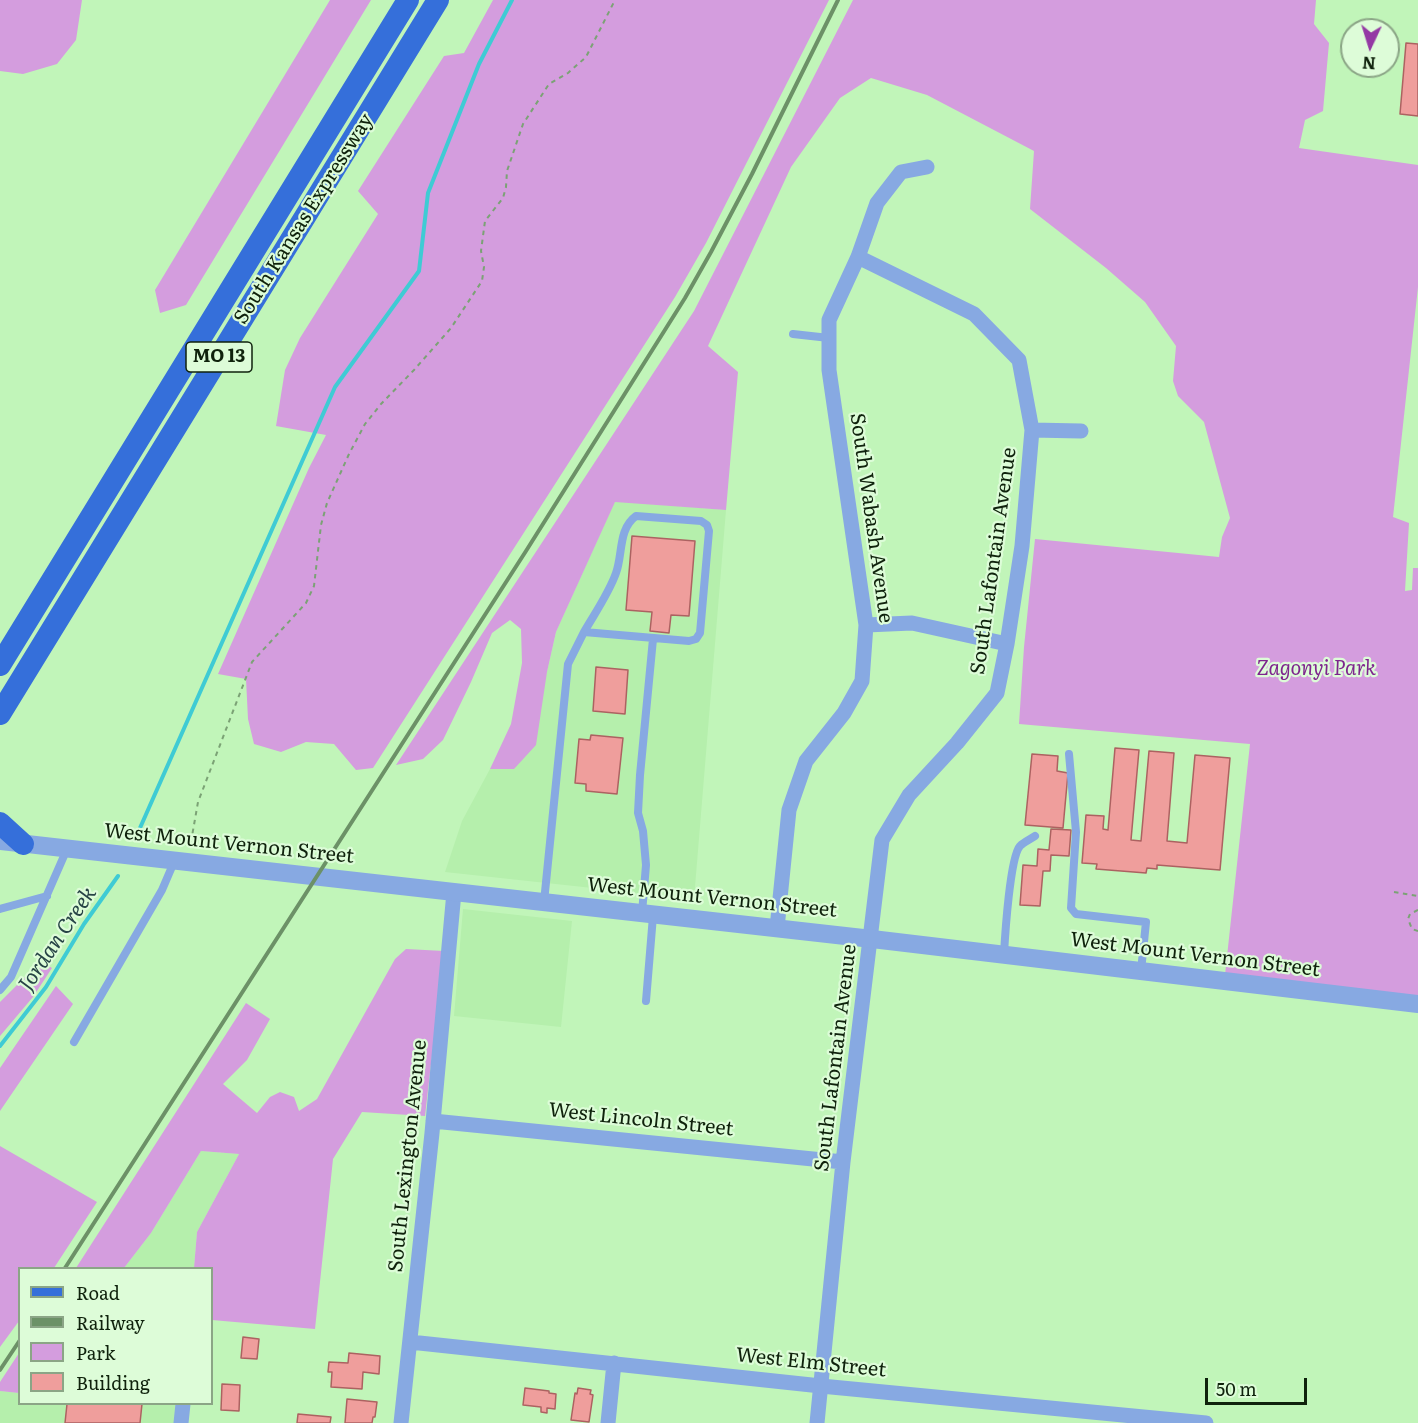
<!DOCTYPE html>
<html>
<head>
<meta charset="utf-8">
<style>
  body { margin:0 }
  #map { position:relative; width:1418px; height:1423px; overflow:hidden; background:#c1f5b9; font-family:Literata,serif }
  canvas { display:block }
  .legend { position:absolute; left:18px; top:1267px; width:195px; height:138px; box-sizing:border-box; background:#ddfcd8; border:2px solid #8ba586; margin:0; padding:8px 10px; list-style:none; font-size:18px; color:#0f220c }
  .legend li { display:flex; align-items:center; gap:12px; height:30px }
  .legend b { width:30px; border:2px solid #8ba586 }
  .north { position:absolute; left:1340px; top:18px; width:60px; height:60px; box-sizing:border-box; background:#ddfcd8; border:2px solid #8ba586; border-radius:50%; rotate:184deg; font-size:16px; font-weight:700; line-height:24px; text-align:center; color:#0f220c }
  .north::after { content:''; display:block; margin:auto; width:21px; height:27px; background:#9439a4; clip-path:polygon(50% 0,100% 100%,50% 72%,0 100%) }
  .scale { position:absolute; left:1205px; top:1378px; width:102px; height:27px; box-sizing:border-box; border:3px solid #0f220c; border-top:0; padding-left:8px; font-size:18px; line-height:21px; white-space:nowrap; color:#0f220c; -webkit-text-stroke:4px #ddfcd8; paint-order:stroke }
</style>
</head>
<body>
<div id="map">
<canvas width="1418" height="1423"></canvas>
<ul class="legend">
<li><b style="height:8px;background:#356fda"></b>Road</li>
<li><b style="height:8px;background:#6c9167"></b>Railway</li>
<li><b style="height:16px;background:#d49dde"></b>Park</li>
<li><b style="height:16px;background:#ef9e9c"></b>Building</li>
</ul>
<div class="north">N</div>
<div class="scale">50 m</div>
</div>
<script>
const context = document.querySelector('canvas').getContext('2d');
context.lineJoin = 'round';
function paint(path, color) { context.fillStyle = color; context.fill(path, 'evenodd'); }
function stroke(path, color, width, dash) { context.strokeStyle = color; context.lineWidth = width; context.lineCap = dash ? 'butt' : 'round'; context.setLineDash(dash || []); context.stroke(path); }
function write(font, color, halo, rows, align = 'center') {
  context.font = font + ' Literata,serif'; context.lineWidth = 4.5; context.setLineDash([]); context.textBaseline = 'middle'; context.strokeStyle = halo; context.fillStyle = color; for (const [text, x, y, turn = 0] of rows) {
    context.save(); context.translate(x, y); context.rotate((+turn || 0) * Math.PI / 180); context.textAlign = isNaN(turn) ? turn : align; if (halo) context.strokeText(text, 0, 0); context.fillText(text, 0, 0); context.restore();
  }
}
paint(new Path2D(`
  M615 501 726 510 694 899 445 872 462 821 490 769H514L547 672 556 632Z
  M463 909 572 921 561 1027 454 1016Z
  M201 1151 239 1154 197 1232 194 1268H124L151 1233Z
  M0 1391 19 1393 20 1404H177L175 1423H0Z`), '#b5efac');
paint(new Path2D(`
  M0 0H82L76 40 57 64 23 74 0 71Z
  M330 0H371L186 305 160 313 155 290Z
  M493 0H829L706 243 675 297 373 768 356 770 334 744 306 742 281 752 254 744 248 719 246 679 218 674 309 468 326 435 276 426 285 370 300 338 378 214 358 191 444 56 464 53Z
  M853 0H1316L1314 24 1329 43 1323 111 1305 120 1299 148 1418 165V287L1393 517 1409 523 1405 591 1412 590 1413 568H1418V997L1225 975 1250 744 1019 724 1024 647 1035 539 1219 557 1222 537 1230 518 1204 422 1178 396 1173 381 1176 346 1145 302 1106 268 1030 209 1034 151 927 95 871 78 840 98 791 167 708 346 738 372 726 510 615 502 556 632 547 672 536 745 514 769H490L511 724 522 663 521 629 510 620 492 633 471 682 443 740 423 759 396 765 694 311Z
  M406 949 444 951 425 1116 362 1112 333 1159 315 1329 212 1320V1268H194L197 1232 239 1154 201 1151 151 1233 124 1268H76L246 1003 270 1019 247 1060 223 1084 257 1113 270 1097 280 1092 294 1097 299 1111 317 1099 395 959Z
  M41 961 52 968 33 997 0 1036V1002Z
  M56 986 73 1004 0 1111V1068Z
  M0 1146 97 1202 54 1268H20L19 1321 0 1347Z
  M19 1353V1393L0 1391V1382Z`), '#d49dde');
stroke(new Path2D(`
  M136 837 335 387 419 271 428 193 479 64 512 0
  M0 1046 46 987 84 924 118 876`), '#3fcbd4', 4);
const building = new Path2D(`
  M1406 43 1418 44V116L1400 114Z
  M632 536 695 541 689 616 671 615 669 633 650 631 652 612 626 610Z
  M596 667 628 670 625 714 593 711Z
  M591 735 623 738 617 794 586 791V784L575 783 579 739 590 740Z
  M1115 748 1139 750 1131 840 1141 841 1149 751 1174 753 1167 841 1187 843 1195 755 1230 758 1220 870 1157 865V869L1147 868 1146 873 1096 869 1097 864 1082 863 1086 815 1104 816 1103 829 1108 830Z
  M1032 754 1058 756 1057 771 1068 773 1063 828 1025 825Z
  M1051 829 1071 830 1069 856 1051 855 1050 871H1043L1040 906 1020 905 1023 865 1037 866 1038 849 1049 850Z
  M243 1337 259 1339 257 1359 241 1358Z
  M349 1353 380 1356 379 1374 363 1372 362 1389 331 1387 332 1372H328L329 1362 348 1363Z
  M222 1384 240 1385 239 1411 221 1410Z
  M525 1388 549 1391V1393L556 1394 555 1409 547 1408V1413L541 1412V1407L523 1405Z
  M578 1388 591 1390 590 1394 593 1395 589 1422 571 1420 575 1393 577 1394Z
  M347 1399 377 1402 375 1417H373L372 1423H345Z
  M67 1404H142L140 1423H65Z
  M298 1414 331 1417 330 1423H297Z`);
paint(building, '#ef9e9c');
stroke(building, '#ac6261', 1.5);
stroke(new Path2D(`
  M191 842 198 802 252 662 306 603 314 586 321 525 327 503 349 454 365 424 381 404 414 370 451 328 482 281 484 267 481 251 485 221 503 198 506 187 507 171 523 124 549 84 568 73 586 57 615 0
  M1394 892 1418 896
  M1418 910 1410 914 1408 919 1412 929 1418 931`), '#7ba275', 2, [4.5, 4.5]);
stroke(new Path2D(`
  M793 334 829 338
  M636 516 701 521 707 525 709 531 700 633 696 639 689 641 584 632C595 613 609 593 616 573 623 554 618 529 636 516Z
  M1069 754 1076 832 1071 908 1076 914 1146 922 1141 971
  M544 902 568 664 584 632
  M0 909 47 896
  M642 913 646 865 643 831 638 813 640 775 653 639
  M1004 954C1005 936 1010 857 1020 846 1024 842 1031 839 1035 836
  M0 990 11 977 67 849
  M646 1001 653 916
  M74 1042 162 890 174 862`), '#87a9e2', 8);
stroke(new Path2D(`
  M1032 430 1081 431
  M866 625 912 623 1007 644
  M777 928 789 810 806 761 844 713 862 681 866 625 829 370V320L858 257 877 203 901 172 927 167
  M433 1121 843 1162
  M410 1342 821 1386 1206 1423
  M181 1423 183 1404
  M401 1423 432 1133 454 892
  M608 1423 614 1363
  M817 1423 843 1162 882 840 909 795 957 743 997 693 1007 644 1022 546 1032 430 1019 360 974 314 858 257`), '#87a9e2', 15);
stroke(new Path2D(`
  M0 841 872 939 1418 1004`), '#87a9e2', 18);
stroke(new Path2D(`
  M0 665 408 0
  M0 714 438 0
  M0 823 23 844`), '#356fda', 22);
stroke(new Path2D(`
  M65 1268 526 551 685 298 711 252 752 174 838 0
  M0 1370 20 1340`), '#6c9167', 4);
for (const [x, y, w] of [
  [219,357,66]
]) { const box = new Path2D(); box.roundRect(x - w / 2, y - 15, w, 30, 4.5); context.fillStyle = '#ddfcd8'; context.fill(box); stroke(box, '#0f220c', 1.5); }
write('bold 18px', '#0f220c', null, [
  ["MO 13",219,357]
]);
write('20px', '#0f220c', '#ddfcd8', [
  ["South Kansas Expressway",304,219,-58],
  ["South Wabash Avenue",871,518,82],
  ["South Lafontain Avenue",994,561,-82],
  ["West Mount Vernon Street",229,844,6],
  ["West Mount Vernon Street",712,898,6],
  ["West Mount Vernon Street",1195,955,7],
  ["South Lafontain Avenue",836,1058,-83],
  ["West Lincoln Street",641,1120,6],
  ["South Lexington Avenue",408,1156,-84],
  ["West Elm Street",811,1363,6]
]);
write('italic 20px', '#7e258d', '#ddfcd8', [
  ["Zagonyi Park",1316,669]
]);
write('italic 21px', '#274446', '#ddfcd8', [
  ["Jordan Creek",58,939,-56]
]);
</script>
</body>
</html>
